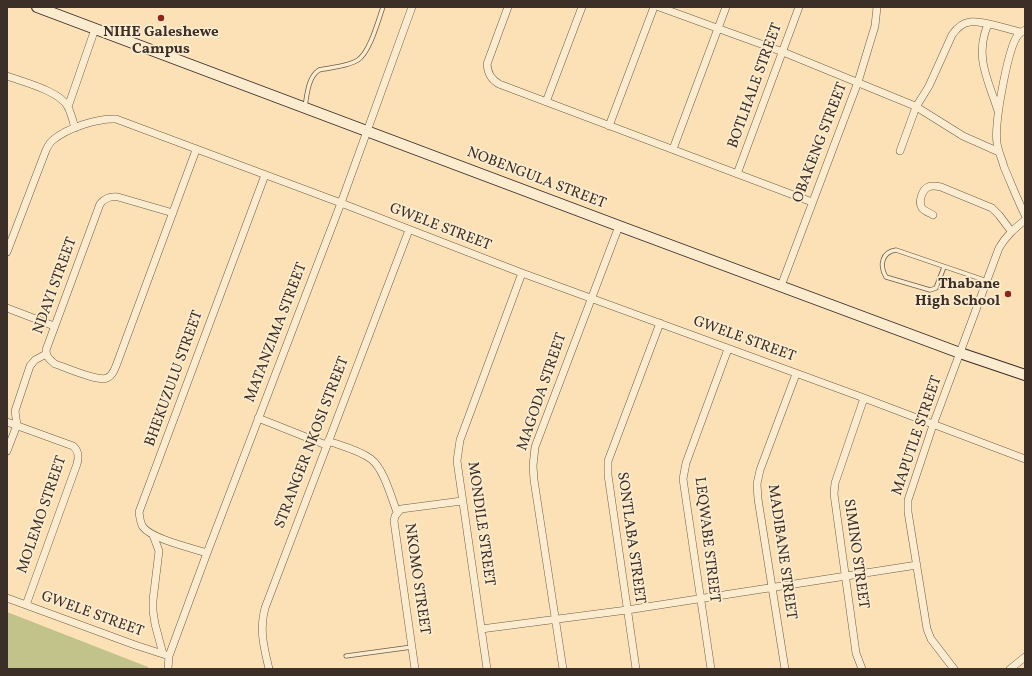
<!DOCTYPE html>
<html>
<head>
<meta charset="utf-8">
<style>
  body { margin:0 }
  #map { position:relative; width:1032px; height:676px; overflow:hidden; background:#fbe1b5; font-family:Vollkorn,serif }
  canvas { display:block }
  .frame { position:absolute; inset:0; border:8px solid #3c2f28; pointer-events:none }
</style>
</head>
<body>
<div id="map">
<canvas width="1032" height="676"></canvas>
<div class="frame"></div>
</div>
<script>
const context = document.querySelector('canvas').getContext('2d');
context.lineJoin = 'round';
function paint(path, color) { context.fillStyle = color; context.fill(path, 'evenodd'); }
function stroke(path, color, width, dash) { context.strokeStyle = color; context.lineWidth = width; context.lineCap = dash ? 'butt' : 'round'; context.setLineDash(dash || []); context.stroke(path); }
function write(font, color, halo, rows, align = 'center') {
  context.font = font + ' Vollkorn,serif'; context.lineWidth = 3.5; context.setLineDash([]); context.textBaseline = 'middle'; context.strokeStyle = halo; context.fillStyle = color; for (const [text, x, y, turn = 0] of rows) {
    context.save(); context.translate(x, y); context.rotate((+turn || 0) * Math.PI / 180); context.textAlign = isNaN(turn) ? turn : align; if (halo) context.strokeText(text, 0, 0); context.fillText(text, 0, 0); context.restore();
  }
}
paint(new Path2D(`
  M7 612 148 667 149 669H7Z`), '#c2c28b');
const lane = new Path2D(`
  M305 107C307 95 308 77 319 70 331 67 347 67 358 60 370 52 378 21 383 7
  M944 267 936 288 930 290 886 277C879 265 882 252 896 250L987 281
  M346 656 412 647`);
const street = new Path2D(`
  M508 7 487 64C488 74 491 79 499 84L812 202
  M659 7 783 52 915 106 963 136 999 152
  M988 24C974 57 988 79 998 111
  M1025 30C1021 32 1018 34 1016 38 1007 55 994 124 997 143 998 151 1002 159 1004 167 1011 183 1017 199 1025 215
  M7 76C23 82 60 91 68 107 71 113 73 121 75 128
  M546 102 582 7
  M68 107 95 29
  M609 126 654 7
  M673 149 726 7
  M900 151 916 107 929 86 952 35C956 29 962 23 970 22 982 20 1007 29 1020 32
  M737 174 799 7
  M173 213 118 197C110 196 105 198 100 204L46 350C46 357 50 360 55 364 65 367 98 382 107 378 112 376 114 371 116 366L196 150
  M933 215C930 213 924 211 922 208 918 202 922 190 928 187 932 185 937 186 941 187L992 208 999 215 1011 231
  M7 252 46 150C48 146 50 142 53 140 67 128 98 118 116 119L341 203 522 273 864 398 1025 459
  M781 286 858 82 875 26 877 7
  M7 308 54 326
  M258 418 326 445
  M7 422 73 446C79 451 79 457 77 464L26 605
  M328 441C342 446 359 450 371 459 384 469 391 497 397 512
  M7 451 17 425 15 411 30 366 35 360 46 354
  M153 535 159 551 153 600V611L155 624 163 654
  M207 553C192 548 152 539 143 527 140 523 140 518 139 512L265 175
  M7 598 135 645 169 656
  M481 629 627 610 917 565
  M168 669 169 656 207 553 341 203 412 7
  M269 669C264 647 259 631 265 608L409 230
  M415 669 394 521 395 516 401 509 462 501
  M487 669 457 461 460 440 522 273
  M563 669 534 480 533 466 535 447 619 226
  M636 669 608 475V461L660 323
  M711 669 683 479 686 463 728 349
  M785 669 758 499 757 484 760 470 796 374
  M862 669 856 653 834 494 835 483 864 398
  M954 669 931 639 927 629 908 512V500L933 425 999 248C1006 236 1014 229 1025 220
  M1010 669 1025 657`);
const secondary = new Path2D(`
  M37 7 619 226 960 353 1025 375`);
stroke(lane, '#6c5c4b', 5);
stroke(street, '#6c5c4b', 8);
stroke(secondary, '#3c2f28', 12);
stroke(lane, '#fceccf', 3.5);
stroke(street, '#fceccf', 7);
stroke(secondary, '#fceccf', 10);
for (const [x, y, r, color] of [
  [161,18,4,"#8f2418"],
  [1008,294,4,"#8f2418"]
]) { const dot = new Path2D(); dot.arc(x, y, r, 0, 2 * Math.PI); context.fillStyle = color; context.fill(dot); stroke(dot, '#fceccf', 1.5); }
write('bold 15px', '#3c2f28', '#fceccf', [
  ["NIHE Galeshewe",161,33],
  ["Campus",161,50],
  ["Thabane",1000,285,"right"],
  ["High School",1000,302,"right"]
]);
write('15px', '#3c2f28', '#fceccf', [
  ["BOTLHALE STREET",756,86,-70],
  ["OBAKENG STREET",821,143,-69],
  ["NOBENGULA STREET",536,179,21],
  ["GWELE STREET",440,228,21],
  ["NDAYI STREET",56,286,-70],
  ["MATANZIMA STREET",277,333,-69],
  ["GWELE STREET",744,340,20],
  ["BHEKUZULU STREET",175,379,-70],
  ["MAGODA STREET",543,392,-71],
  ["MAPUTLE STREET",918,436,-71],
  ["STRANGER NKOSI STREET",313,443,-69],
  ["MOLEMO STREET",43,515,-71],
  ["MONDILE STREET",480,524,82],
  ["SONTLABA STREET",630,538,82],
  ["LEQWABE STREET",706,540,83],
  ["MADIBANE STREET",781,552,82],
  ["SIMINO STREET",855,554,82],
  ["NKOMO STREET",416,579,82],
  ["GWELE STREET",92,615,20]
]);
</script>
</body>
</html>
